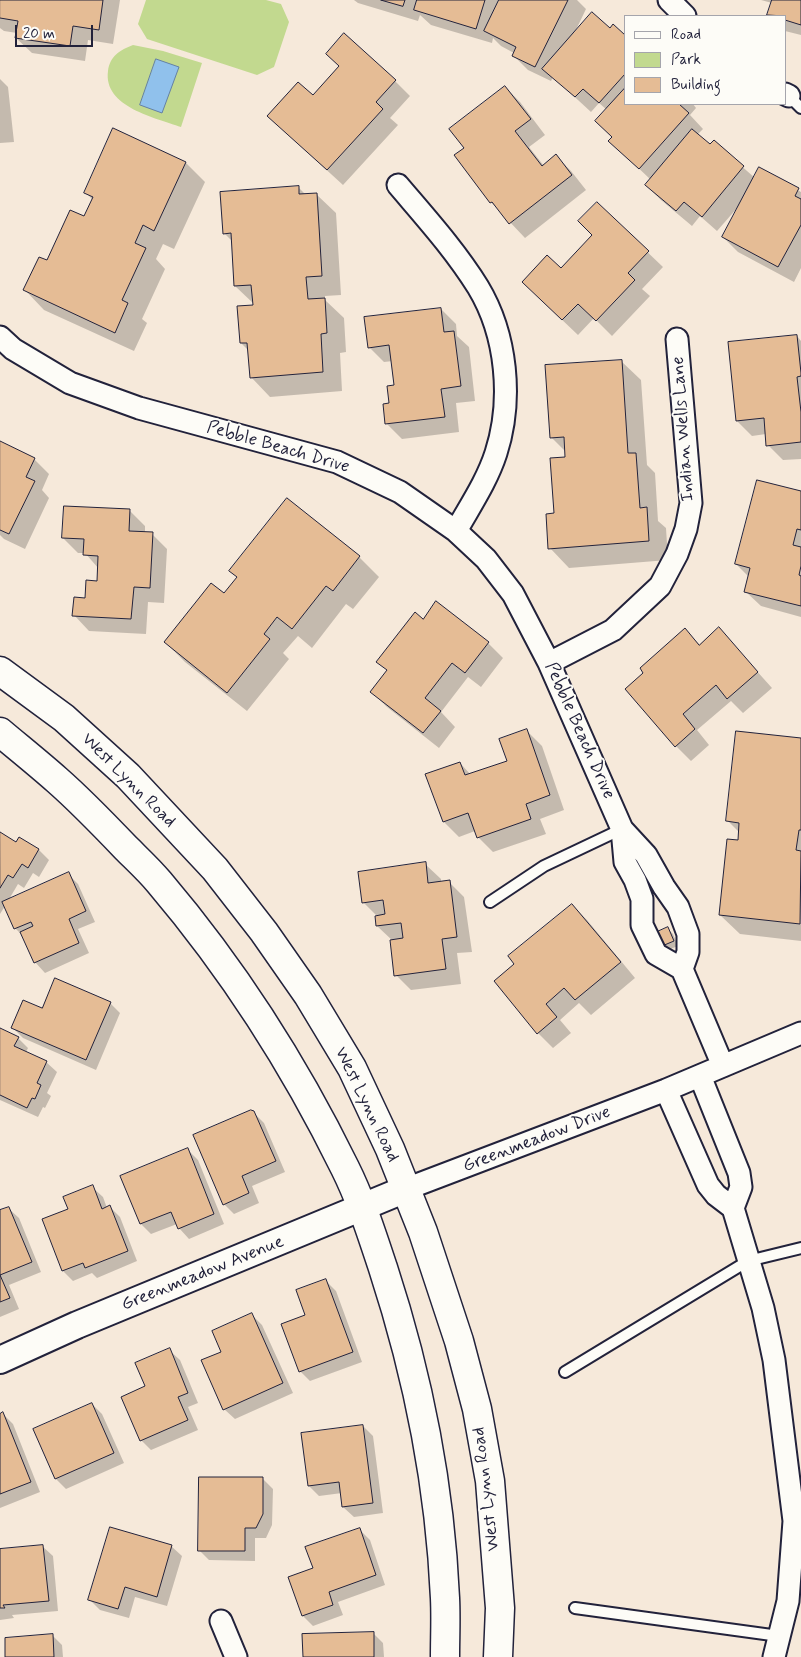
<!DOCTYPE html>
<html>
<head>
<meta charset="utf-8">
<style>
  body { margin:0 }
  #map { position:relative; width:801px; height:1657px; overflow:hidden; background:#f6e9da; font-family:Mynerve,sans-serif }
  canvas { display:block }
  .legend { position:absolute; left:624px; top:15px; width:162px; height:90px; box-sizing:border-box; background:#fdfcf7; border:1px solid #a5a5ac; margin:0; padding:6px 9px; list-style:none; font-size:15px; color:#22223b }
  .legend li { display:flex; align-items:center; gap:10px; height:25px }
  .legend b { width:25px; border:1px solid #a5a5ac }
  .scale { position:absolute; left:15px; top:25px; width:78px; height:22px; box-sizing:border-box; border:2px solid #22223b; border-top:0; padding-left:6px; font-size:15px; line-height:18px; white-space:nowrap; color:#22223b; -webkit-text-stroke:4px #fdfcf7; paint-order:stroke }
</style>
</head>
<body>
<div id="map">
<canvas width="801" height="1657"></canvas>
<ul class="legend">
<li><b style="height:6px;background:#fdfcf7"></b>Road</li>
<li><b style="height:14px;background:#c2d98f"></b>Park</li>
<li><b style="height:14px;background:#e5bc95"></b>Building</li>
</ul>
<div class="scale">20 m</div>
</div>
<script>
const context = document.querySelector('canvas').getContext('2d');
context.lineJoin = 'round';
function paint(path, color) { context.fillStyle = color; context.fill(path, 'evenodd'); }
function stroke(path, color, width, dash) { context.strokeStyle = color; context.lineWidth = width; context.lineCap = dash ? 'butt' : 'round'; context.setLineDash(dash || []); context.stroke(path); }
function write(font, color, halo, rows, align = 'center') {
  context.font = font + ' Mynerve,sans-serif'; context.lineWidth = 4; context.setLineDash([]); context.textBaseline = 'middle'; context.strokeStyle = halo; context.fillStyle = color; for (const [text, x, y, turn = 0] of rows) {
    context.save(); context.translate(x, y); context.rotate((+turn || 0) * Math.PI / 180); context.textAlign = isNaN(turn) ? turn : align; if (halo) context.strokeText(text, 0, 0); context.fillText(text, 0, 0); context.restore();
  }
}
paint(new Path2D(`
  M146 0H266L281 4 289 22 274 67 257 75 147 39 138 24Z
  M133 45 163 51 202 63 181 127C156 118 103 107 108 71 110 56 120 50 133 45Z`), '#c2d98f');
const water = new Path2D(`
  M156 59 179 67 162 113 140 105Z`);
paint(water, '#90c1ec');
stroke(water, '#6481a5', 1);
paint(new Path2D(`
  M0 0H120L113 44 88 40 85 61 32 53 16 38 17 33 4 31 0 28Z
  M354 0H577L586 9 574 34 610 29 625 36V104H693L696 108 690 115 703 129 697 135 710 146 714 142 755 178 760 169 801 192V268L794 282 738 252 723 237 738 207 717 231 700 216 692 226 661 200 646 185 651 180 610 141 613 138 596 121 607 110 599 103 591 112 553 77 551 81 528 70 513 55 514 53 501 46 493 38 492 43 431 25 420 15 418 21 358 3Z
  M761 0H801V35L785 31V16H770L769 15 772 3Z
  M340 66 395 81 410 96 390 118 398 125 343 185 284 131Z
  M0 79 8 87 14 142 0 143Z
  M505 87 520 102 545 135 529 147 544 166 556 156 571 171 586 190 525 238 491 202 465 148Z
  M114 130 186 163 205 182 174 249 163 244 156 259 165 269 142 319 147 323 134 351 44 310 25 290 85 218 93 200 85 192Z
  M298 187 306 195 316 194 336 213 341 295 325 296V300L344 318 346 352 340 353 342 391 270 397 251 377 249 351 241 343 254 304 235 286 232 241 224 233Z
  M597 204 663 267 642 289 650 296 612 336 594 318 578 335 538 297 594 235Z
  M441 309 456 324 457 336 469 347 475 401 456 403 459 432 402 439 387 424 396 386 393 361 384 362 369 347Z
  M797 336 801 341V459L783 460 768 445 766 434 752 436 737 421Z
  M621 361 641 380 647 465 655 473 658 521 666 528 668 560 569 568 550 548 566 452 551 437Z
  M0 442 34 459 49 474 42 490 49 498 25 549 4 539 0 535Z
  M801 493V617L761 606 745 591 749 577 736 564Z
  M287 500 359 557 379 577 353 609 346 604 312 648 298 636 283 653 289 659 247 711 185 662 165 642 224 595 238 578 231 571Z
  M130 511 145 526V533L152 534 167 549 164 603 148 602 146 634 89 631 74 615 98 582 99 569 85 553H78L63 538Z
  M436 603 488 643 503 658 481 687 468 677 441 712 455 727 439 748 387 707 372 692 388 671 378 662 423 620Z
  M719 629 772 688 743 713 731 701 697 730 709 745 691 761 676 746 645 673 685 630 700 645Z
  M527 731 542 746 564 810 540 819 546 834 493 852 478 837 475 831 459 837 444 822 460 763 471 775 508 761Z
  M801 740V941L740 934 720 915 739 842 740 833 728 821Z
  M0 834 17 844 20 838 39 850 49 860 39 877 33 873 24 888 18 884 8 901 68 874 78 884 95 922 78 929 89 953 45 973 35 962 24 937 15 928 5 906 0 914Z
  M425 864 441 879V883L449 882 464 897 472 952 457 953 461 984 411 990 396 975 393 941 377 926 378 917 363 902Z
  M572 905 587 920 635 978 591 1015 579 1003 560 1020 571 1033 553 1048 538 1033 516 965Z
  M668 929 673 934 678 946 668 950 663 945Z
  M110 1003 120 1013 96 1070 23 1038 13 1028 42 1010Z
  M0 1029 18 1038 28 1048 26 1052 46 1062 57 1072 47 1093 51 1096 45 1108 43 1107 38 1117 0 1100Z
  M253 1112 264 1123 285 1172 252 1186 259 1203 234 1214 224 1204Z
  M188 1150 198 1160 224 1224 189 1239 179 1228 177 1224 151 1234 141 1224Z
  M92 1187 103 1197 107 1208 110 1207 120 1217 137 1261 97 1278 92 1273 73 1281 63 1271 69 1209Z
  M8 1208 19 1218 41 1272 9 1285 19 1309 0 1317V1212Z
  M326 1281 336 1291 362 1362 310 1381 300 1371 307 1316Z
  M252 1315 262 1325 293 1393 235 1419 224 1409 223 1352Z
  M169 1350 180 1360 198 1403 188 1407 198 1430 151 1450 141 1440 147 1387Z
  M92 1404 102 1414 124 1463 66 1489 56 1479 35 1430Z
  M3 1414 13 1424 40 1492 0 1508V1415Z
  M363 1426 373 1436 383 1513 354 1517 343 1507 342 1493 319 1496 309 1486Z
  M263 1479 273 1489 272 1525 266 1538H255V1561L209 1560 199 1550Z
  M359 1529 370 1540 385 1585 338 1602 343 1615 313 1626 303 1616 314 1569Z
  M42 1546 53 1556 58 1611 12 1615 14 1618 0 1620V1550Z
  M171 1546 182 1556 167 1606 135 1597 129 1618 100 1610 90 1600Z
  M373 1633 383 1643 384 1657H304Z
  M52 1635 62 1645 63 1657H6Z`), '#0003');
const building = new Path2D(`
  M0 0H103L99 30 73 26 70 46 15 38 18 21 0 18Z
  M381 0H405L403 6Z
  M417 0H485L476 29 414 10Z
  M499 0H568L535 67 512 56 516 47 484 31Z
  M772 0H801V25L785 20V16L767 15Z
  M592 12 610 28 613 24 625 35V74L599 103 583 89 575 97 542 69Z
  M344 33 396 80 376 102 383 109 327 170 267 116 298 82 313 95 339 66 326 54Z
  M505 86 531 119 515 131 542 166 556 154 572 175 509 224 492 202 490 203 454 155 464 148 449 129Z
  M625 88V104H679L689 113 639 169 608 141 612 137 595 121Z
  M113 128 186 162 154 231 143 225 135 243 146 248 122 300 128 303 115 333 23 290 39 257 47 260 70 210 84 216 93 197 84 193Z
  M692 129 710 144 714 140 744 166 702 217 684 202 676 211 645 185Z
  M759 167 799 188 795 196 801 199V225L778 267 722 237Z
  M299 186V194L317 193 322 276 306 277 308 299 325 298 327 333 321 334 323 372 250 378 247 343H240L237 306 253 305 251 285 234 286 231 233 223 234 220 192Z
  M597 202 649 251 628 273 635 280 596 321 578 304 562 320 522 282 547 255 561 268 592 235 578 221Z
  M441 308 444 332 454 331 461 386 441 389 445 417 385 424 383 404 389 403 387 386 394 385 389 345 368 348 364 317Z
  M797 335 801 373V376L797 377 801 412V442L766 446 764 418 736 421 728 342Z
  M622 360 628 453H636L640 508 647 507 649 541 548 549 546 514 554 513 550 458 565 457 564 437 550 438 545 365Z
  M0 441 35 458 26 477 35 481 9 534 0 530Z
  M757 480 801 491V530L797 529 793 545 801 547V566L799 575 801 576V606L744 592 750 568 735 564Z
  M287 498 360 556 333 591 326 586 292 629 277 617 264 634 270 639 227 693 164 642 211 583 224 593 237 577 229 571Z
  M64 506 130 509 129 531 153 532 150 588 134 587 131 619 72 616 74 597 85 598 86 580 97 581 98 556 83 555 84 539 62 538Z
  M436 601 489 642 465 673 452 663 425 698 441 711 423 733 370 692 387 670 376 662 415 612 423 619Z
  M719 627 758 672 727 699 716 685 683 714 695 729 675 747 625 689 643 673 640 668 685 628 699 645Z
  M527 729 550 795 526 804 531 819 477 838 468 813 443 822 425 774 460 762 465 775 507 761 499 739Z
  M736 731 801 738V830H799L796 850 801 851 800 924 719 915 727 839 738 840 739 823 726 821Z
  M0 832 16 842 19 837 39 849 28 868 22 864 13 878 8 875 0 888Z
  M426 862 428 883 450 880 457 937 442 939 446 969 394 976 390 940 403 938 401 923 376 926 375 916 385 914 383 900 362 903 358 872Z
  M69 872 86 911 69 919 79 943 34 963 20 932 33 926 31 922 14 929 2 902Z
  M572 904 621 962 575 1000 564 988 546 1004 557 1017 537 1034 494 981 514 964 508 956Z
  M668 927 674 941 662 946 657 932Z
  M55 978 111 1002 86 1060 11 1028 23 1000 42 1008Z
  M0 1028 19 1037 14 1046 47 1061 37 1083 41 1085 35 1099 32 1098 27 1108 0 1095Z
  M251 1110 254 1111 276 1161 242 1176 249 1193 223 1205 193 1135Z
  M188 1148 214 1214 178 1229 171 1212 140 1224 120 1176Z
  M93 1185 102 1209 110 1205 128 1251 85 1268 83 1263 62 1271 42 1219 68 1209 63 1197Z
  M9 1207 32 1262 0 1275 10 1298 0 1302V1210Z
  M326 1279 353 1352 299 1372 281 1324 305 1315 296 1290Z
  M252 1313 283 1383 223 1410 201 1360 221 1352 212 1331Z
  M170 1348 188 1393 178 1397 188 1420 140 1441 121 1397 145 1386 135 1363Z
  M92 1403 114 1453 55 1479 33 1429Z
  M3 1412 31 1482 0 1494V1414Z
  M363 1425 373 1503 342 1507 339 1482 308 1486 301 1433Z
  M199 1477H263V1514L256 1528H245V1551H198Z
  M110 1527 172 1545 157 1597 125 1587 118 1609 88 1600Z
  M360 1528 376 1575 329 1592 333 1605 302 1616 288 1577 313 1568 305 1547Z
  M43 1545 49 1601 3 1605 5 1608H0V1549Z
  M374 1632V1657H303L302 1634Z
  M53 1634 54 1657H5V1638Z`);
paint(building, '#e5bc95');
stroke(building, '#22223b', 1);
const service = new Path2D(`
  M789 96 801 108
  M490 902 544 866 622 829
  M565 1372 748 1261 801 1248
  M575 1608 779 1636`);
const minor = new Path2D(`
  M669 0 685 16
  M785 94 789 96
  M398 185C426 218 455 250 478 287 507 335 513 400 496 453 487 481 470 506 456 531
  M0 337 13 349 70 383 139 408 337 462 400 492 456 531 486 559 513 594 549 663 622 829 625 862 635 880 642 899V925L656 954 682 969 723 1066
  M549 663 613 630 660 586 677 554 686 529 691 503 677 339
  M622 829 646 855 664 887 678 907 688 934V952L682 969
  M700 1076 739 1173 741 1187 733 1208
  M666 1090 708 1185 716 1195 733 1208 763 1308 774 1360 794 1521 788 1601 774 1657
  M406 1189 666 1090 801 1033
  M221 1621 236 1657`);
const tertiary = new Path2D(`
  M0 1360 77 1325 406 1189`);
const secondary = new Path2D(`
  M0 671 64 718 128 776 215 869 264 932 308 995 352 1068 390 1149 423 1232 459 1341 477 1409 490 1481 500 1608 498 1657
  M0 732C19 748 39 764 57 780 81 801 104 825 126 848 137 859 149 870 159 882 233 969 295 1066 345 1168 361 1200 372 1235 383 1268 418 1375 440 1486 445 1598 446 1618 445 1637 445 1657`);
stroke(service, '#22223b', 14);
stroke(minor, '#22223b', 25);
stroke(tertiary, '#22223b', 30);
stroke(secondary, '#22223b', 31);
stroke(service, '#fdfcf7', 10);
stroke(minor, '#fdfcf7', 21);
stroke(tertiary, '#fdfcf7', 26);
stroke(secondary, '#fdfcf7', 28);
write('18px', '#22223b', '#fdfcf7', [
  ["Indian Wells Lane",684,429,-94],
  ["Pebble Beach Drive",278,448,16],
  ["Pebble Beach Drive",579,731,66],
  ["West Lynn Road",128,781,45],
  ["West Lynn Road",366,1105,64],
  ["Greenmeadow Drive",537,1140,-21],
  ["Greenmeadow Avenue",203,1274,-22],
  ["West Lynn Road",487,1489,-97]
]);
</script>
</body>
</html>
